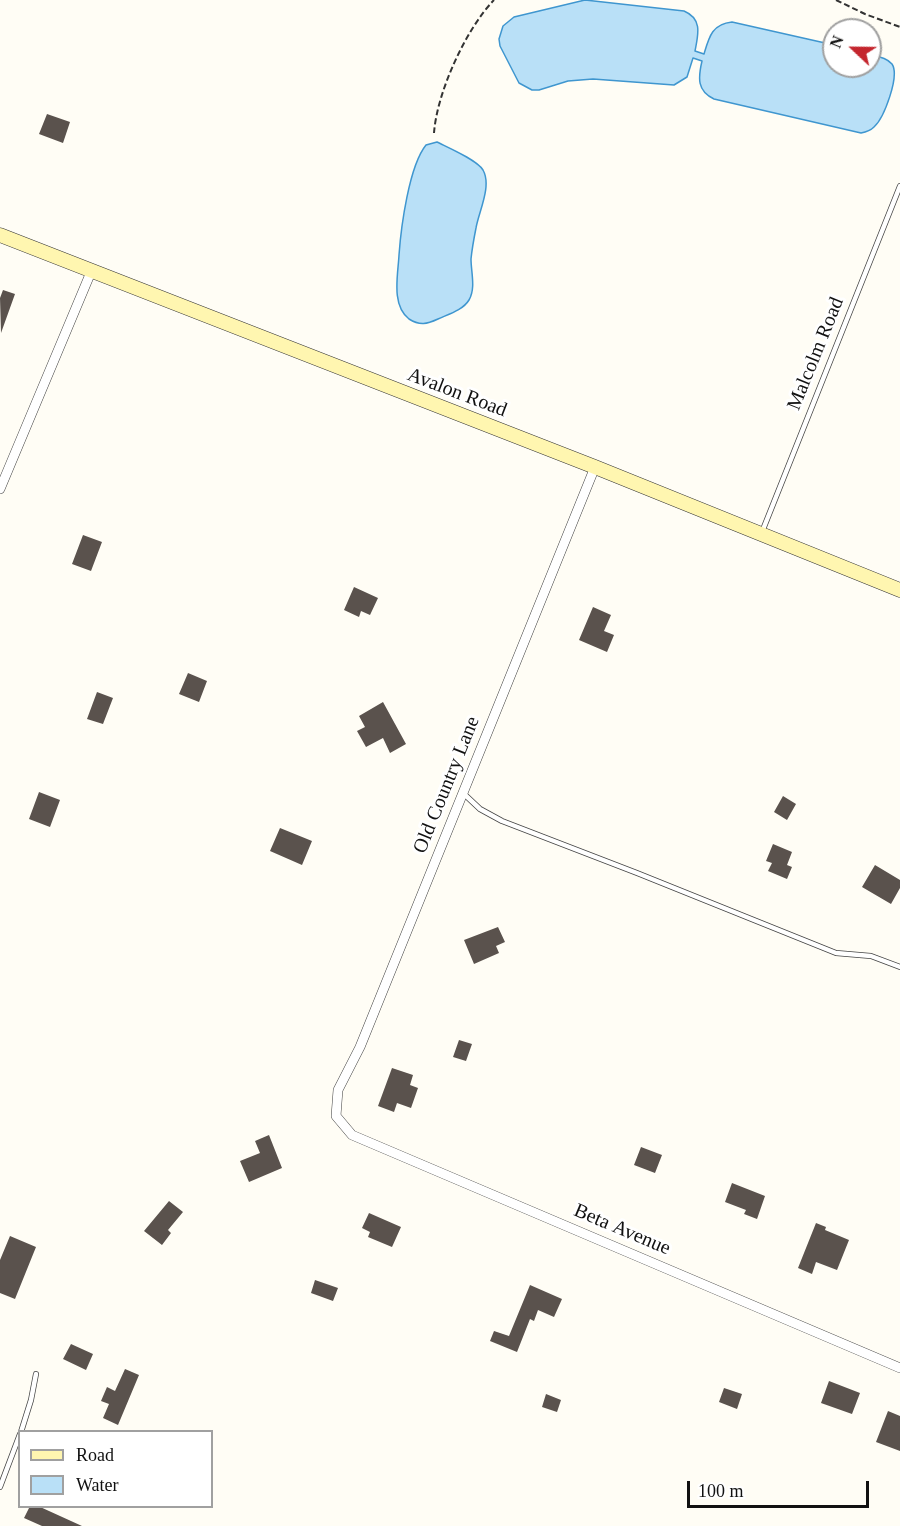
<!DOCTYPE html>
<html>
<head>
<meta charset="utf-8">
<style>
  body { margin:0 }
  #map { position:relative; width:900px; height:1526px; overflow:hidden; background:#fffdf5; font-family:"Times New Roman",serif }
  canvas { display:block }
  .legend { position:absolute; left:18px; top:1430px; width:195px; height:78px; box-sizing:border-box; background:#fff; border:2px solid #a0a0a0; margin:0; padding:8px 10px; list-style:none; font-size:18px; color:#111 }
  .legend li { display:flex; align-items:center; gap:12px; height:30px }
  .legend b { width:30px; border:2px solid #a0a0a0 }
  .north { position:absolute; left:822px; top:18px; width:60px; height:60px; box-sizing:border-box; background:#fff; border:2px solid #a0a0a0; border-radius:50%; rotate:292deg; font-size:16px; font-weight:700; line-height:24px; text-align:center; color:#111 }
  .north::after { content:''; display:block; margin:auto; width:21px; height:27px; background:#c4262e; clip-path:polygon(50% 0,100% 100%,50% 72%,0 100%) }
  .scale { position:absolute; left:687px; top:1481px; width:182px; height:27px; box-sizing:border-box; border:3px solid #111; border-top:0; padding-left:8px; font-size:18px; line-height:21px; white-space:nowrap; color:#111; -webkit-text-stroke:4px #fff; paint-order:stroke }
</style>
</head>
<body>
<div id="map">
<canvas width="900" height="1526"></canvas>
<ul class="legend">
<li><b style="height:8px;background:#fff6b0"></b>Road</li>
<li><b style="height:16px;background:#b9e0f7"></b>Water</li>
</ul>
<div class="north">N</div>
<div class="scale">100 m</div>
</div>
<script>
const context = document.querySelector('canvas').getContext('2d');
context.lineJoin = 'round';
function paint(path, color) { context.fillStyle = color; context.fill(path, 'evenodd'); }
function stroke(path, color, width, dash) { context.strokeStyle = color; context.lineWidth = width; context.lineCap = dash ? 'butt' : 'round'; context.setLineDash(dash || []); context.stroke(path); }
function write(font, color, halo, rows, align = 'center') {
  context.font = font + ' "Times New Roman",serif'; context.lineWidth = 6; context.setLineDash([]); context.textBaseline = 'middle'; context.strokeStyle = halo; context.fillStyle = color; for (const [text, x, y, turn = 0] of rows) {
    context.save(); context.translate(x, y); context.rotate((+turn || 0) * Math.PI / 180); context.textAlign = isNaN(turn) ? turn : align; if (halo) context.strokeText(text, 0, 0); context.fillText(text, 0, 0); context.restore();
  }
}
const water = new Path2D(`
  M585 0 684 11C703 19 698 35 695 51L704 54C709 37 712 24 732 22L834 45V66H870V55C878 57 886 57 892 64 900 76 884 118 874 127 871 130 866 132 861 133L714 99C697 91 698 78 702 61L693 58 687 77 674 85 593 79 568 81 539 90H532L519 83 500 46 499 39 503 26 514 17Z
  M437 142C449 148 477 160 483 170 492 186 479 211 476 228 474 238 472 249 471 259 471 272 476 288 469 300 463 310 449 314 438 319 427 324 420 326 409 319 391 305 398 275 399 255 401 227 409 166 426 145Z`);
paint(water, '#b9e0f7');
stroke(water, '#3f96cf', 1.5);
paint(new Path2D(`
  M47 114 70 122 63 143 39 134Z
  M3 290 15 294 1 333 0 298Z
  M83 535 102 542 91 571 72 564Z
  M354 587 378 598 370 615 361 611 359 617 344 610Z
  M593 607 611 615 604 631 614 635 607 652 579 640Z
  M188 673 207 681 199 702 179 694Z
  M97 692 113 698 103 724 87 719Z
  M383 702 406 744 390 753 383 738 366 747 357 731 365 727 359 716Z
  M39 792 60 800 50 827 29 819Z
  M783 796 796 804 787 820 774 812Z
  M280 828 312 841 302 865 270 851Z
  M773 844 792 852 787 865 792 867 787 879 768 871 772 863 766 861Z
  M875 865 900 880V888L891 904 862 887Z
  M498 927 505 942 496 946 499 953 474 964 464 940Z
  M459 1040 472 1044 466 1061 453 1057Z
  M392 1068 413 1075 410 1085 418 1088 411 1108 397 1103 394 1112 378 1106Z
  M269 1135 282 1168 249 1182 240 1161 260 1153 255 1141Z
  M641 1147 662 1155 655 1173 634 1165Z
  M732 1183 765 1196 757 1219 744 1214 746 1210 725 1202Z
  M169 1201 183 1212 168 1230 171 1233 162 1245 144 1231Z
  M369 1213 401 1227 392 1247 368 1237 370 1232 362 1228Z
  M816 1223 826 1227 825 1230 849 1240 837 1270 816 1262 812 1274 798 1268Z
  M10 1236 36 1247 15 1299 0 1293V1260Z
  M315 1280 338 1288 333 1301 311 1293Z
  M530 1285 562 1299 554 1317 538 1310 534 1321 530 1319 517 1352 490 1341 494 1331 509 1336Z
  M71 1344 93 1354 86 1370 63 1359Z
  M125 1369 139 1375 118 1425 103 1418 109 1404 101 1401 107 1387 115 1391Z
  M829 1381 860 1393 852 1414 821 1403Z
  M724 1388 742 1394 737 1409 719 1402Z
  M546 1394 561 1400 557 1412 542 1407Z
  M888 1411 900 1416V1451L876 1442Z
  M30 1506H38L82 1526H42L24 1518Z`), '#5a524d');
const lane = new Path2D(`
  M762 532 900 186
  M463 793 480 809 502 821 637 873 836 953 871 956 900 967
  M21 1432 31 1400 36 1374
  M0 1487 20 1434`);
const street = new Path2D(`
  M595 467 360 1047 338 1090 336 1116 352 1135 900 1368
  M0 489 91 272`);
const secondary = new Path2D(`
  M0 235 595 467 900 590`);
stroke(lane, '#444', 6);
stroke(street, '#444', 10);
stroke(secondary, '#333', 15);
stroke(new Path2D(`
  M836 0 865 14 900 27
  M434 133C437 92 466 29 494 0`), '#333', 2, [6, 3]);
stroke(lane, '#fff', 4.5);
stroke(street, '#fff', 9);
stroke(secondary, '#fff6b0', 14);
write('20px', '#111', '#fff', [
  ["Malcolm Road",816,354,-68],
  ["Avalon Road",457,393,21],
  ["Old Country Lane",447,785,-68],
  ["Beta Avenue",622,1230,23]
]);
</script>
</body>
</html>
